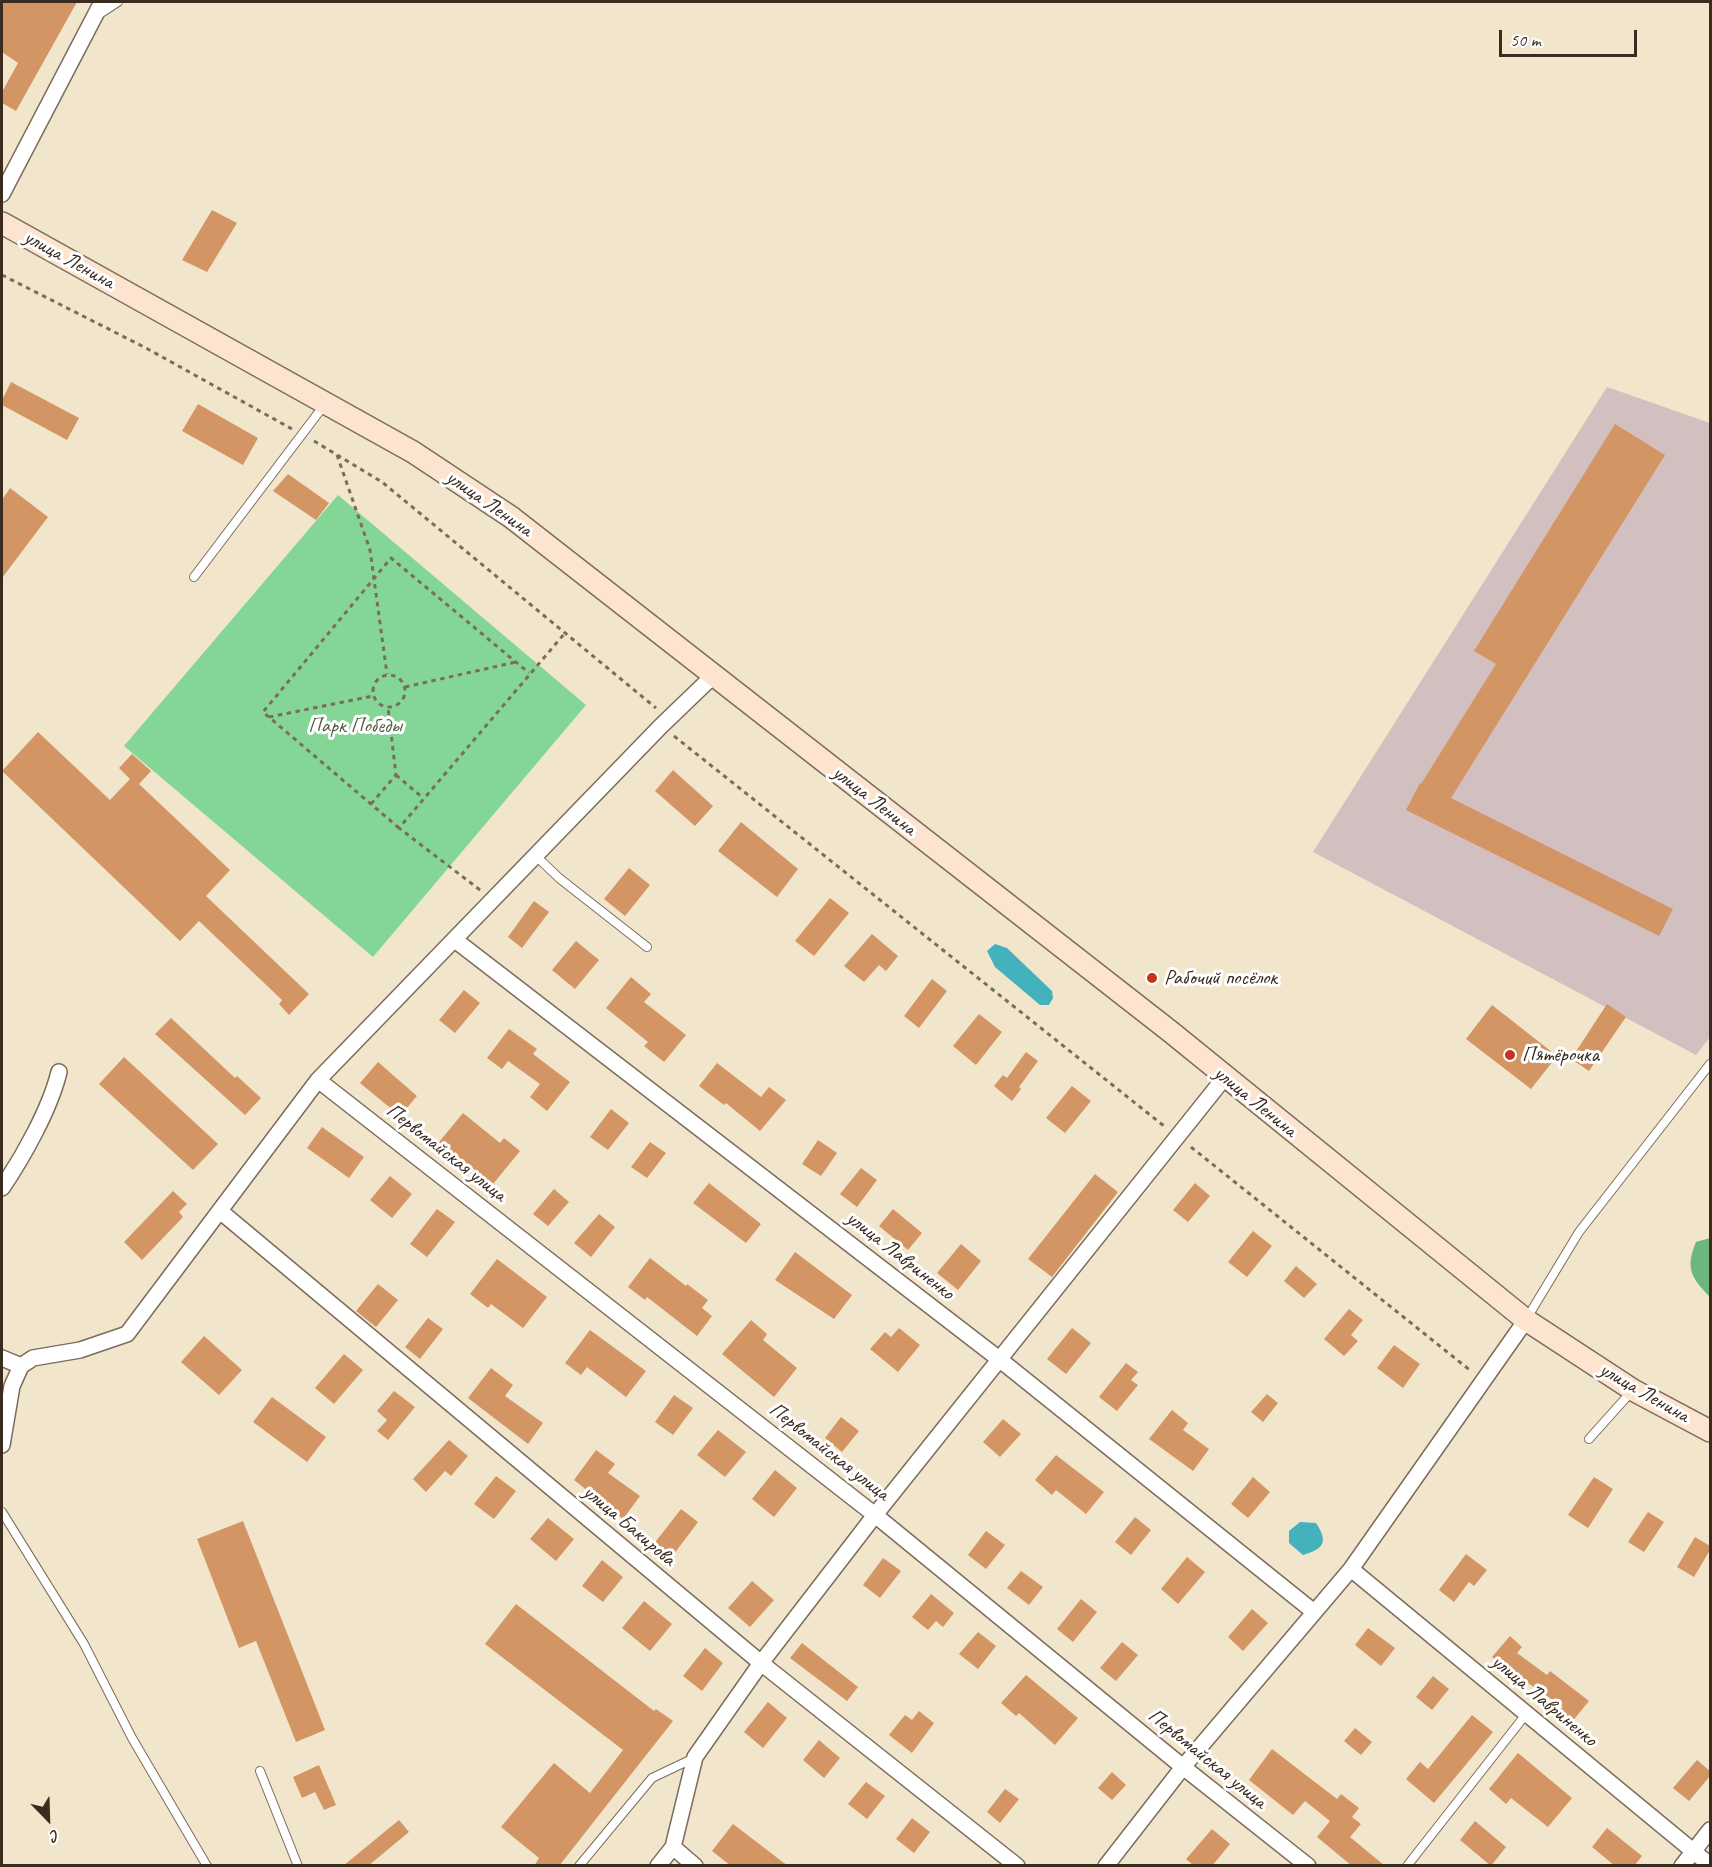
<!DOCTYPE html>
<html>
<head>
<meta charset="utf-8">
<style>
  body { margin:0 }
  #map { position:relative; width:1712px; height:1867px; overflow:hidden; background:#f1e6cb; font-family:Caveat,sans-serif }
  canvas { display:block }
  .frame { position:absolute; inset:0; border:3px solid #3b2a1e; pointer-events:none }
  .north { position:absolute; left:18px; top:1789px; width:60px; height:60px; -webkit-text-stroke:4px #fff; paint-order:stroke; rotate:157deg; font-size:16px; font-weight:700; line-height:24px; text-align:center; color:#3b2a1e }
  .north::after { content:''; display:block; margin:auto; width:21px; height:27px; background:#3b2a1e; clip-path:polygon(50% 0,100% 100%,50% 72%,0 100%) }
  .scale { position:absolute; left:1499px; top:30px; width:138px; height:27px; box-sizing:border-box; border:3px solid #3b2a1e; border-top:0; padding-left:8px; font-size:18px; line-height:21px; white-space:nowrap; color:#3b2a1e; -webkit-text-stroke:4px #fff; paint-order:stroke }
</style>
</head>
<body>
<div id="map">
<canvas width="1712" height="1867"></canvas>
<div class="frame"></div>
<div class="north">С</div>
<div class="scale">50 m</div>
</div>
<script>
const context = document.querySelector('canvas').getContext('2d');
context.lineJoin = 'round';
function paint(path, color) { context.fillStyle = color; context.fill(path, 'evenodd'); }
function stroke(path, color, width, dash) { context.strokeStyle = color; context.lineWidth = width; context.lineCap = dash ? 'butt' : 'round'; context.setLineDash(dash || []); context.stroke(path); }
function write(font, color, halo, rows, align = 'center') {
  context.font = font + ' Caveat,sans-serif'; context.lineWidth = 6; context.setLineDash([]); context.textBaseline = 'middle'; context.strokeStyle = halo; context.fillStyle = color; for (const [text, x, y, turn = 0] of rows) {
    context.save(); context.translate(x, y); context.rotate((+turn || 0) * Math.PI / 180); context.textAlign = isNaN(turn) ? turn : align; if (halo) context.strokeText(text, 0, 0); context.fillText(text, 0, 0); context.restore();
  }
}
paint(new Path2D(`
  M1607 387 1710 423V1037L1696 1055 1313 852Z`), '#d2bfc0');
paint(new Path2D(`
  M338 495 586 705 373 957 124 746Z`), '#84d697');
paint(new Path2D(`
  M1710 1238V1297C1691 1278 1685 1268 1696 1242Z`), '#6bb780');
paint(new Path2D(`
  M995 944 1007 948 1052 991 1053 998 1049 1005H1040L995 967 987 951Z
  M1300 1522 1316 1523C1329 1543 1323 1549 1303 1555L1289 1543V1531Z`), '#43b2bc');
paint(new Path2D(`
  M2 2H77L16 111 2 103V92L18 63 2 52Z
  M212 210 237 223 207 272 182 260Z
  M11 382 79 418 67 440 2 405V400Z
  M198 404 258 438 243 465 182 431Z
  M1615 424 1665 455 1451 798 1673 909 1659 936 1406 810 1420 783 1421 784 1496 664 1474 651Z
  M288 474 329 503 316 520 273 491Z
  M10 488 48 517 2 578V500Z
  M38 732 110 800 130 779 119 768 132 754 151 771 139 784 230 870 206 896 309 994 289 1015 279 1004 282 1000 199 921 180 941 2 771Z
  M673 770 713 806 695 826 655 791Z
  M741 822 798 869 777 897 718 851Z
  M629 868 650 885 625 916 604 899Z
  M830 898 849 913 814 956 795 941Z
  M534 901 549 912 522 948 508 937Z
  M872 934 898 956 886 971 879 965 864 982 844 966Z
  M576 941 599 960 575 989 552 970Z
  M631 977 651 994 644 1002 686 1035 664 1062 644 1046 648 1042 606 1008Z
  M932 979 947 991 919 1028 904 1016Z
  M464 990 480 1003 455 1033 439 1020Z
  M1607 1004 1626 1017 1589 1071 1571 1059Z
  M1492 1005 1557 1056 1531 1089 1466 1039Z
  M979 1014 1002 1032 976 1065 953 1046Z
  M171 1018 235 1078 237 1076 261 1098 245 1115 155 1034Z
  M509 1029 537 1049 533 1054 570 1082 547 1111 530 1097 540 1084 508 1061 502 1069 487 1058Z
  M1026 1052 1038 1061 1019 1087 1021 1089 1012 1101 994 1086 1003 1075 1007 1078Z
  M124 1057 218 1144 193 1170 99 1084Z
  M378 1062 417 1096 400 1116 360 1083Z
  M717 1063 761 1097 769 1087 786 1100 760 1131 726 1103 724 1105 699 1086Z
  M1072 1086 1091 1101 1065 1133 1046 1118Z
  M611 1109 629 1123 608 1150 590 1137Z
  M463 1113 500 1143 504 1138 520 1151 493 1184 439 1142Z
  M322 1127 364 1157 349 1178 307 1148Z
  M818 1140 837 1153 821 1176 802 1164Z
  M650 1142 666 1153 647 1178 631 1167Z
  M861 1168 877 1180 857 1207 840 1194Z
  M1095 1174 1118 1192 1052 1277 1028 1259Z
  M390 1176 412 1194 392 1218 370 1200Z
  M709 1183 761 1224 746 1243 693 1203Z
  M1195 1183 1210 1196 1188 1222 1173 1210Z
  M554 1189 569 1202 548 1226 533 1214Z
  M173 1191 187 1204 179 1212 183 1217 142 1260 124 1242Z
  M437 1209 455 1222 427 1257 410 1244Z
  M893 1209 922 1233 908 1250 879 1226Z
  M599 1214 615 1227 591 1257 574 1243Z
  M1253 1231 1272 1246 1247 1277 1228 1262Z
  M961 1244 981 1261 958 1290 937 1273Z
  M795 1252 852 1295 834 1319 775 1280Z
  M650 1258 686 1286 687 1284 708 1300 702 1308 712 1316 697 1336 647 1297 645 1300 628 1287Z
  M497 1259 547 1297 523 1328 491 1304 488 1308 470 1294Z
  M1296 1266 1317 1284 1304 1298 1284 1281Z
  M378 1284 398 1300 376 1327 356 1311Z
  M1349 1309 1363 1320 1351 1335 1358 1341 1344 1356 1324 1339Z
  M428 1318 443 1329 420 1359 405 1347Z
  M751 1320 767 1334 763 1340 797 1368 774 1397 722 1354Z
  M899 1328 920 1345 898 1372 870 1349 885 1332 891 1337Z
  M1072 1328 1091 1343 1066 1374 1047 1359Z
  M590 1330 646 1371 626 1397 587 1367 581 1375 565 1363Z
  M204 1336 242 1370 219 1395 181 1362Z
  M1394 1345 1420 1364 1403 1388 1377 1368Z
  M344 1354 363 1370 334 1404 315 1388Z
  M1126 1363 1138 1372 1131 1380 1138 1385 1117 1411 1099 1397Z
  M491 1368 513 1385 505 1396 543 1423 528 1444 468 1398Z
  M394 1391 415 1407 388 1440 377 1431 387 1420 377 1411Z
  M1267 1394 1278 1403 1263 1422 1251 1412Z
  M674 1395 693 1408 673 1435 655 1422Z
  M272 1397 326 1437 307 1462 253 1422Z
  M1172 1410 1188 1423 1183 1430 1209 1449 1193 1471 1149 1439Z
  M841 1417 859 1431 842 1452 825 1438Z
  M1003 1419 1021 1434 1000 1457 983 1442Z
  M718 1430 746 1452 725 1477 697 1455Z
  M449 1440 468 1456 451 1476 445 1471 426 1492 413 1479Z
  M596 1450 615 1464 608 1473 640 1496 623 1519 574 1480Z
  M1056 1455 1104 1492 1086 1514 1056 1490 1052 1495 1035 1480Z
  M775 1470 797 1488 774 1517 752 1499Z
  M496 1476 516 1491 494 1519 474 1504Z
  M1253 1477 1270 1492 1248 1518 1231 1504Z
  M1594 1477 1613 1489 1588 1528 1568 1515Z
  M681 1509 698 1522 671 1558 653 1545Z
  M1648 1512 1664 1522 1644 1552 1628 1542Z
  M1135 1517 1151 1530 1131 1555 1115 1542Z
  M548 1518 574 1539 556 1561 530 1539Z
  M243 1521 325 1730 296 1742 256 1641 239 1648 197 1539Z
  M986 1531 1005 1545 986 1569 968 1555Z
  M1695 1537 1710 1546V1550L1694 1577 1677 1567Z
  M1466 1554 1487 1570 1474 1586 1469 1582 1454 1602 1439 1590Z
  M1187 1557 1205 1572 1178 1604 1161 1589Z
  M883 1558 901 1571 880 1598 863 1585Z
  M602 1560 623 1577 603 1602 582 1586Z
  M1021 1571 1043 1587 1029 1605 1007 1588Z
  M752 1581 774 1600 750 1627 728 1608Z
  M931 1594 954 1613 943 1627 936 1621 928 1630 912 1617Z
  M1081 1599 1097 1612 1073 1642 1057 1629Z
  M644 1601 672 1624 650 1651 622 1628Z
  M516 1604 654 1711 656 1709 673 1721 559 1866H534L539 1858 501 1827 554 1763 590 1793 623 1750 485 1644Z
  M1252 1609 1268 1623 1243 1651 1228 1637Z
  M1368 1628 1395 1648 1381 1666 1355 1645Z
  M978 1632 996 1646 978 1669 959 1654Z
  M1510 1636 1522 1647 1517 1653 1547 1675 1550 1671 1589 1701 1571 1723 1558 1712 1563 1707 1522 1679 1518 1684 1506 1674 1508 1671 1492 1657Z
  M1122 1642 1138 1655 1116 1681 1100 1668Z
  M802 1643 858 1687 847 1701 790 1658Z
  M705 1648 723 1663 702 1691 683 1676Z
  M1026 1675 1078 1718 1055 1745 1019 1713 1016 1716 1001 1703Z
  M1433 1676 1449 1689 1432 1710 1416 1697Z
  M768 1702 787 1718 763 1748 744 1732Z
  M919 1711 934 1723 912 1753 889 1735 905 1715 912 1720Z
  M1472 1715 1493 1732 1434 1803 1406 1779 1420 1762 1428 1769Z
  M1355 1728 1372 1742 1361 1755 1344 1741Z
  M819 1740 840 1758 824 1778 803 1760Z
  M1272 1749 1337 1799 1341 1794 1359 1808 1352 1817 1361 1824 1350 1837 1385 1866H1352L1317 1837 1330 1821 1305 1801 1293 1815 1249 1780Z
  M1518 1753 1572 1798 1548 1827 1511 1798 1506 1804 1489 1789Z
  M1697 1760 1710 1771V1776L1689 1801 1673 1788Z
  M319 1765 336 1805 324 1810 315 1792 302 1798 293 1777Z
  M1112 1772 1126 1785 1112 1800 1098 1788Z
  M866 1782 885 1796 867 1819 848 1804Z
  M1005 1789 1019 1799 1000 1823 987 1812Z
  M912 1818 930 1832 914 1853 896 1839Z
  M399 1820 409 1832 368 1866H343Z
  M1475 1821 1506 1847 1491 1866 1460 1840Z
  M733 1824 788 1866H731L712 1851Z
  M1607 1828 1642 1856 1634 1866H1615L1592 1847Z
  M1212 1829 1230 1844 1212 1866H1194L1186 1859Z`), '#d49564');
const lane = new Path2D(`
  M98 15 118 2
  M194 577 325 404
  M536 856 559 878 647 947
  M1527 1318 1579 1232 1710 1064
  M1589 1439 1632 1391
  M2 1512 84 1644 132 1738 207 1866
  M260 1771 298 1866
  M579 1866 652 1778 694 1758
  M1407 1866 1527 1713`);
const street = new Path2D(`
  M2 194 102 2
  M455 940 999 1359 1314 1612
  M318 1080 875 1515 1183 1767 1308 1866
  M2 1188C23 1157 50 1109 59 1072
  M220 1211 761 1663 1017 1866
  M2 1358 21 1366
  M2 1445 12 1386 21 1366 33 1358 80 1350 127 1334 318 1080 661 726 713 676
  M1351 1569 1710 1865
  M673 1847 695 1866
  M658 1866 673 1847 695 1757 761 1663 875 1515 1225 1077
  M1106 1866 1183 1767 1351 1569 1526 1320
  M1682 1866 1710 1830`);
const secondary = new Path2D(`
  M2 223 413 452 511 517 1171 1032 1526 1320 1633 1390 1710 1431`);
stroke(lane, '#7b6c5b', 10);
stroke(street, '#7b6c5b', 18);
stroke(secondary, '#7b6c5b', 24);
stroke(new Path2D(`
  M2 275 146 348 292 429
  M314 441 382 482 656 708
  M337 455 370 550 387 674
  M373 691a16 16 0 1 1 32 0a16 16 0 1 1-32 0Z
  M405 687 516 662
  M269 717 373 696
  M674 736 1164 1126
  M396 775 423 798
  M371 804 396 775 388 707
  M399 828 263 712 391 558 529 673
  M480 890 399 828 565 633
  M1191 1147 1471 1371`), '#7b6c5b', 3, [4.5, 4.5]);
stroke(lane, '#fff', 8);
stroke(street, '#fff', 15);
stroke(secondary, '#fde4d1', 21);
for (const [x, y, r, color] of [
  [1152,978,6,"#c8321e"],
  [1510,1055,6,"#c8321e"]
]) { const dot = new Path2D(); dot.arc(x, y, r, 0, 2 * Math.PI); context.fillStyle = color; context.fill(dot); stroke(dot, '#fff', 2); }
write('21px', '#3b2a1e', '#fff', [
  ["улица Ленина",69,260,29],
  ["улица Ленина",489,504,35],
  ["улица Ленина",874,801,38],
  ["улица Ленина",1255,1102,39],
  ["Первомайская улица",446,1153,38],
  ["улица Лавриненко",900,1256,38],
  ["улица Ленина",1644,1393,30],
  ["Первомайская улица",829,1452,38],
  ["улица Бакирова",629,1526,40],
  ["улица Лавриненко",1544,1701,40],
  ["Первомайская улица",1207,1759,39]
]);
write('21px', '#515e42', '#fff', [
  ["Парк Победы",355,726]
]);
write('21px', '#3b2a1e', '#fff', [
  ["Рабочий посёлок",1164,978],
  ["Пятёрочка",1522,1055]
], 'left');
</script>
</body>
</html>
